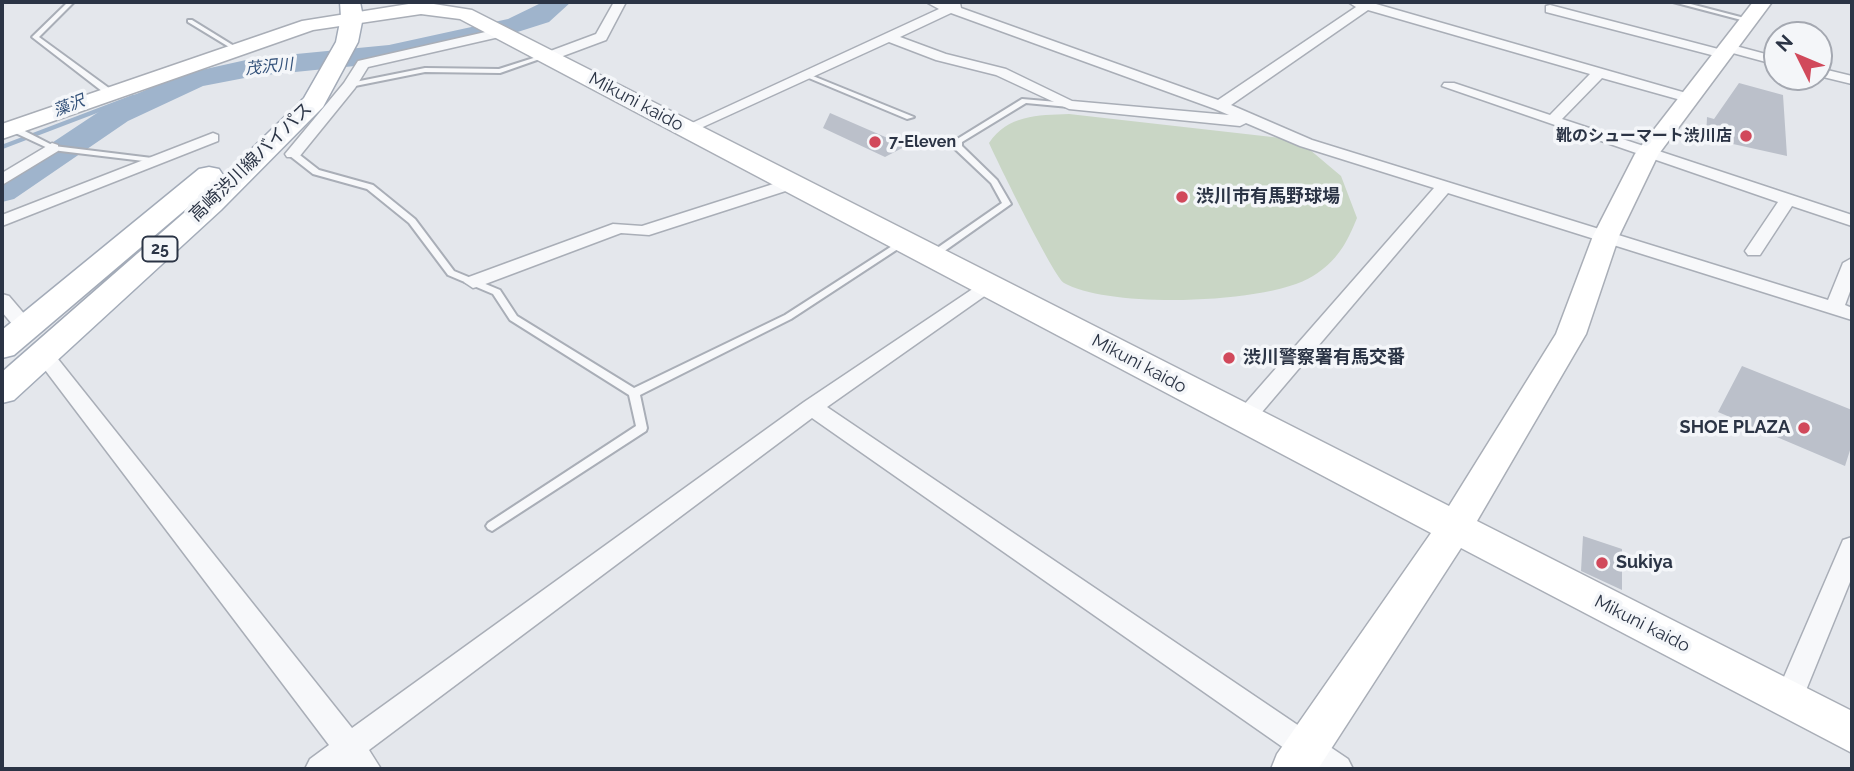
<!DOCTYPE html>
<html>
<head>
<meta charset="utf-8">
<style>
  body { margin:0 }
  #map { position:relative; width:1854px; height:771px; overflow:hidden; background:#e4e7ec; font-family:Raleway,sans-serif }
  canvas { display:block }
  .frame { position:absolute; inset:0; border:4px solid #2b3445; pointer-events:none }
  .north { position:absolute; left:1763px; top:21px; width:70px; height:70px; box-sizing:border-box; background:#f4f6f9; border:2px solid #a4a8b1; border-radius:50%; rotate:313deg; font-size:19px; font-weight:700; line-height:28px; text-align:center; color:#2b3445 }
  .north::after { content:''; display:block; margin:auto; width:24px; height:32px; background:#d1495b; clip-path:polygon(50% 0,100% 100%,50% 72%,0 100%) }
</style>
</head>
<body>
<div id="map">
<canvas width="1854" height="771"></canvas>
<div class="frame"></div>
<div class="north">N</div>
</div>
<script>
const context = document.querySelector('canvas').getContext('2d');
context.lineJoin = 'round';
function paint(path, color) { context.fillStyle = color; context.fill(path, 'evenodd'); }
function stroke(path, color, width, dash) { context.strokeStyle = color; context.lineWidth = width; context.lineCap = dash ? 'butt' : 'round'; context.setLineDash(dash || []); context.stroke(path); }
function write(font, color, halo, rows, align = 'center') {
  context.font = font + ' Raleway,"Noto Sans JP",sans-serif'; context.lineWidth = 7; context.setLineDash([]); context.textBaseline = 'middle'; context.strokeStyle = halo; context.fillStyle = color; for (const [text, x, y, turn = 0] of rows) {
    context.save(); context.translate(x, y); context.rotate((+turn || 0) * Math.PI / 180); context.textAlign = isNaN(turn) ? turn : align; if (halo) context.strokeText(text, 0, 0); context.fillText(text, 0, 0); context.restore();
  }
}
paint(new Path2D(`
  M1069 114 1281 138 1309 149 1341 176 1357 218C1347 243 1337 261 1313 276 1270 304 1109 309 1064 283 1054 277 997 161 989 143 1008 115 1037 115 1069 114Z`), '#c9d6c5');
stroke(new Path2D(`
  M2 147 133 97 148 96`), '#9fb4cc', 4.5);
paint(new Path2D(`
  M543 2H571L549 22 505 36 375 64 255 76 203 86 128 121 14 199 2 202V176L106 107 183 74 255 58 389 45 508 19Z`), '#9fb4cc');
paint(new Path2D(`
  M1739 83 1783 95 1787 156 1706 138 1707 117 1714 119Z
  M830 113 906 146 885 157 823 128Z
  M1742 366 1852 410V444L1845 466 1718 412Z
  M1583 536 1622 549V590L1581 571Z`), '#bbc0ca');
const lane = new Path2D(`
  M68 2H74L39 37 113 91V95H107L32 37Z
  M1673 2H1683L1752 20 1749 22Z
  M188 20H192L239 49 234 50 188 22Z
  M546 54 551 55 500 73 425 72 350 87 346 85 350 83 425 68 499 69Z
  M804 74H808L914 117 907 119 804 76Z
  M1022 99 1069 103 1073 105 1069 107 1026 103 962 142V146L997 180 1011 204 936 257H930L928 255 930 253 1002 203 991 183 955 149 954 141Z
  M9 126H15L54 146 152 158 156 160 152 162 52 150 9 130Z
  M290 152H296L319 170 373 185 415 219 454 271 500 290 517 316 634 388 785 315 903 239H909L910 241 791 319 640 395 647 428 646 431 492 531 488 529 486 526 488 523 636 426 629 395 510 320 493 294 448 275 409 223 367 189 313 174 290 156Z`);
const street = new Path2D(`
  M614 2H626L606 40 555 59H545V53L596 34Z
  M926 2 960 3 961 8 1218 100 1356 7 1348 2H1377L1376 4 1693 95 1695 98 1688 102 1602 78 1562 119 1852 215V226L1792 206 1760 255H1748L1745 251 1778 202 1442 86 1444 83H1454L1550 115 1590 74 1368 10 1231 105 1312 140 1828 300 1843 263 1852 258V286L1845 305 1852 308V320L1448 193 1251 425H1235L1232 420 1235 415 1434 188 1300 146 1246 123 1240 126 1069 109 996 75 936 60 889 42 692 132 687 134 679 129 939 9ZM951 13 1215 109 1229 115 1072 101 1006 69 946 54 900 37Z
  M1550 5 1722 50 1723 45 1728 44 1777 57V65L1729 52 1728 57 1723 58 1546 12V6Z
  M503 28 510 32 508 35 368 67 355 88 299 157H287L285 154 344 83 358 61Z
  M1819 68 1852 76V84L1819 76Z
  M213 133 218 135V141L2 226V215Z
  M52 143 58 145V151L2 185V173Z
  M792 178 800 183 798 187 649 235 621 233 480 286 473 288 464 282 466 278 613 224 642 226Z
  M989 278 996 280 998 284 996 288 827 407 1348 759 1353 769H1314L812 418 369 750 381 769H305L310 759 329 745 33 354 36 349H50L352 728 804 402Z
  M2 294 9 296 32 323 35 327 32 331H18L2 312Z
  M1852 537V577L1802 700 1798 709 1788 713 1778 709 1774 700 1840 547 1843 540Z`);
const secondary = new Path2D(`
  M421 2 472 10 1449 506 1556 334 1593 236 1635 154 1753 2H1772L1658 155 1619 236 1586 334 1477 521 1852 711V753L1461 548 1318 769H1271L1277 754 1431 533 460 19 421 14 313 30 2 139V124L302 21Z`);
const primary = new Path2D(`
  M340 2H360L363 17 358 42 323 107 221 210 14 400 2 403V372L201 198 304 98 336 42 341 17Z
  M209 167 219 169 223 175 219 181 14 355 2 358V330L199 169Z`);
stroke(lane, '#a9aeb7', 4);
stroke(street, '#a9aeb7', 3);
stroke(secondary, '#a9aeb7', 3);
stroke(primary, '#a3abb8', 3);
paint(lane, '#f7f8fa');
paint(street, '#f7f8fa');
paint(secondary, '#fff');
paint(primary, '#fff');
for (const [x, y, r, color] of [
  [1746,136,7,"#d1495b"],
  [875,142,7,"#d1495b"],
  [1182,197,7,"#d1495b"],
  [1229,358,7,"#d1495b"],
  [1804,428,7,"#d1495b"],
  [1602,563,7,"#d1495b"]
]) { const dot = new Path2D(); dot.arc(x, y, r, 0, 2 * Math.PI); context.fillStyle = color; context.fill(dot); stroke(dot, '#f4f6f9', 2.5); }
write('italic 16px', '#34527a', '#f4f6f9', [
  ["茂沢川",269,67,-6],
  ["藻沢",69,106,-21]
]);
write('bold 16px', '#2b3445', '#f4f6f9', [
  ["靴のシューマート渋川店",1732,136],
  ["7-Eleven",889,142,"left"]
], 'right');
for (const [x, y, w] of [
  [160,249,35]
]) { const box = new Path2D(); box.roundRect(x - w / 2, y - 12.5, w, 25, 5); context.fillStyle = '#f4f6f9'; context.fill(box); stroke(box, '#2b3445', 2); }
write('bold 16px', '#2b3445', null, [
  ["25",160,249]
]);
write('18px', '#2b3445', '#f4f6f9', [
  ["Mikuni kaido",636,102,28],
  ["高崎渋川線バイパス",251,162,-44],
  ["Mikuni kaido",1139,364,28],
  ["Mikuni kaido",1642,624,27]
]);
write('bold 18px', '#2b3445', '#f4f6f9', [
  ["渋川市有馬野球場",1196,197],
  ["渋川警察署有馬交番",1243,358],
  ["SHOE PLAZA",1790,428,"right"],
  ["Sukiya",1616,563]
], 'left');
</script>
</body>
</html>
